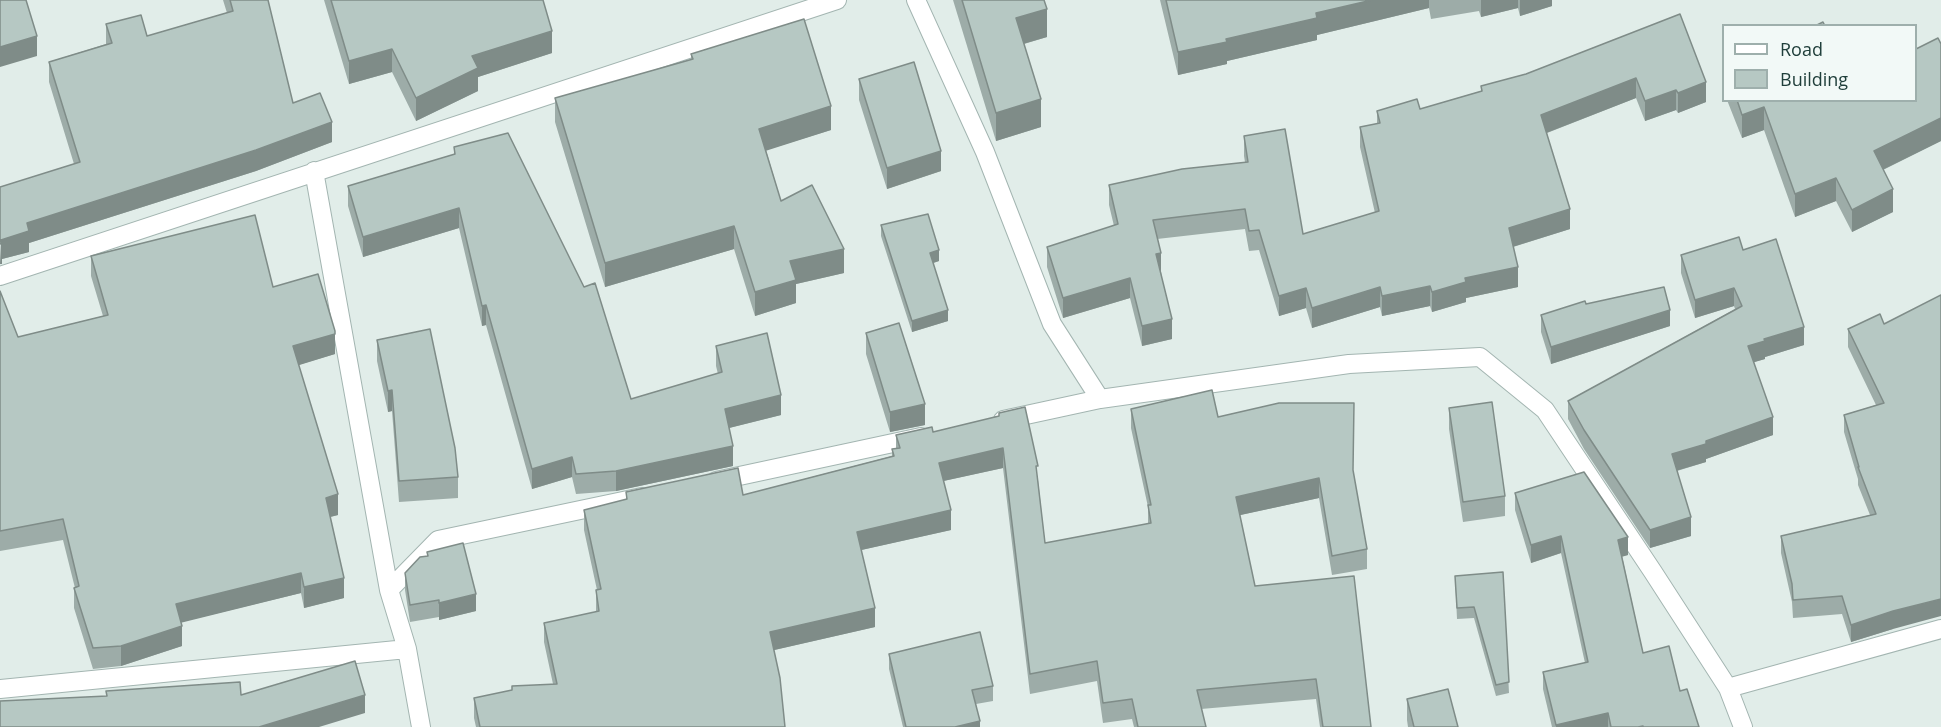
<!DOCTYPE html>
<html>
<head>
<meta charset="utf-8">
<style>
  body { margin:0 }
  #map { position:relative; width:1941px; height:727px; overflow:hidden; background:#e1ede9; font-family:"Open Sans",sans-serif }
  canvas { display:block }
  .legend { position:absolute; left:1722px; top:24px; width:195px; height:78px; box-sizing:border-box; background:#f2f9f7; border:2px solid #9eafac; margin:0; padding:8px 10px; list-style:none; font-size:18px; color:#203f3b }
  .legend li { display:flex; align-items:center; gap:12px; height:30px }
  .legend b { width:30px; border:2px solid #9eafac }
</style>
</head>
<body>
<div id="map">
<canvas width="1941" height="727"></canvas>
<ul class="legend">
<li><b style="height:8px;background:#fff"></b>Road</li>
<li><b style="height:16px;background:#b6c8c3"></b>Building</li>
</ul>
</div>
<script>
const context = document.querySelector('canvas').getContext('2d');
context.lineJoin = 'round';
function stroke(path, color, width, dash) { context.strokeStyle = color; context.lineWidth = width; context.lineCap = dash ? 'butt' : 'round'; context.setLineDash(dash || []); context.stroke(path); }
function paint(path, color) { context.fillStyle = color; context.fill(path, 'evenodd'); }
const street = new Path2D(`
  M916 0 985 152 1052 324 1100 399
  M0 276 837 0
  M1003 420 1100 399 1349 364 1480 357 1545 410 1653 572 1728 688 1743 727
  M716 481 921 437
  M389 590 438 540 642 497
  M407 649 421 727
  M1728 688 1941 629
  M0 689 407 649 389 590 314 171`);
stroke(street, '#a3b5b1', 20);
stroke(street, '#fff', 18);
paint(new Path2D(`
  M223 0H268L293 103 332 142 256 171 29 243V252L2 259V264L0 187 74 164 49 82V62L106 44V24L147 36 227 13Z
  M324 0H543L552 53 478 77V91L416 121 392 72 349 84Z
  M953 0H1044L1047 37 1024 44 1041 127 996 141Z
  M1160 0H1552V6L1520 16 1518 8 1481 17 1479 11 1431 19 1429 8 1317 35V40L1227 61V64L1178 75Z
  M1680 14 1706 102 1678 113 1676 110 1645 121 1636 98 1547 133 1570 229 1513 247 1518 287 1466 298V302L1432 312 1430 306 1382 316 1380 307 1312 328 1306 308 1279 316 1259 250 1249 251 1245 229 1157 239 1161 272 1172 339 1142 346 1130 298 1063 318 1047 267V247L1114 226 1109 205V185L1245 162 1244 156V136L1303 234 1375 213 1360 147V127L1377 124V111L1420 109 1481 91V86L1526 74Z
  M1941 44V141L1883 170 1893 212 1852 232 1836 201 1795 217 1764 130 1742 138 1727 100H1916Z
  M691 54 831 130 766 150 781 201 844 273 796 284V303L755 316 734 249 605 287 555 122V98L691 60Z
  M1722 63H1724V91L1722 86Z
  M859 79 941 171 887 189 859 100Z
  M454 147 631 399 718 374 716 366V346L781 415 729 428 733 466 616 491 576 494 572 477 532 489 486 325 482 326 459 228 363 257 348 206V186L454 155Z
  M881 225 939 261 933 263 948 321 912 332 881 236Z
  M1743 250 1804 345 1765 357V359L1754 362 1773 435 1706 459V462L1677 471 1691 536 1650 548 1584 449 1568 419V401L1735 309 1734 306 1695 318 1681 273V255Z
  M91 256 273 287 335 354 298 365 338 515 330 517 344 598 304 608 301 593 181 622 182 646 121 666 93 669 74 608V588H75L63 540 0 551V291L18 337 103 316 91 276Z
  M1586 304 1670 326 1551 364 1541 332V315Z
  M1880 314 1893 629 1851 642 1842 614 1793 618 1792 602 1781 553V536L1870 515 1858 485V479L1844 432V415L1876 405 1848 347V329Z
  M866 333 925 425 890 432 866 354Z
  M377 340 458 477V498L399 502 392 411 388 412 377 361Z
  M1449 408 1505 496V516L1463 522 1449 429Z
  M1131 409 1218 417 1353 471 1367 549V569L1332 575 1319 498 1240 515 1255 586 1371 727H1320L1316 699 1201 709 1206 727H1134L1132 719 1103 723 1097 681 1030 694 1003 468 943 481 951 530 861 550 875 627 774 650 785 727H476L474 718V698L553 684 544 642V623L596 612V590H597L584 530V510L626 500V492L743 495 892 456V449H896V435L933 432 999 417 1038 480 1045 543 1148 524V507L1131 428Z
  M1515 493 1628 555 1622 556 1643 653 1680 691 1699 727H1552L1543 689V672L1585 663 1561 553 1531 563 1515 510Z
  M427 552 476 611 439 620V617L410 622 405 590V573L427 556Z
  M1503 572 1509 693 1496 696 1474 618 1457 619 1455 576Z
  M889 654 993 686V701L976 704 980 727H903L889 669Z
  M1407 699 1458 727H1408L1407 720Z`), '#9daca8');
paint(new Path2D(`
  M1372 0H1429V8L1317 35V40L1227 61V64L1178 75V52L1316 13Z
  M1481 0H1518V8L1481 17Z
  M1520 0H1552V6L1520 16Z
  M1047 9V37L1016 46V18Z
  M552 31V53L478 77V91L416 121V98L472 56Z
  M37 36V56L0 67V47Z
  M392 49V72L349 84V61Z
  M1636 78V98L1541 135V115Z
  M1706 82V102L1678 113V93Z
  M1676 90V110L1645 121V101Z
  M1041 99V127L996 141V113Z
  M831 106V130L759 153V129Z
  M1764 107V130L1742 138V115Z
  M1941 118V141L1874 174V151Z
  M332 122V142L256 171 29 243V252L2 259V264H0L1 240 27 223Z
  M941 151V171L887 189V168Z
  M1836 178V201L1795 217V194Z
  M1893 189V212L1852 232V210Z
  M459 208V228L363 257V237Z
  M1570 209V229L1509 248V228Z
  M734 226V249L605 287V263Z
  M844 249V273L796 284V303L755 316V292L790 261Z
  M939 250V261L930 264V253Z
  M1161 253V273L1156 254Z
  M1518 267V287L1466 298V302L1432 312V292L1465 278Z
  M1130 278V298L1063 318V298Z
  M1430 286V306L1382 316V296Z
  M1380 287V307L1312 328V308Z
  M1306 288V308L1279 316V296Z
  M1734 288V306L1695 318V300Z
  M486 305V325L482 326V306Z
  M948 310V321L912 332V321Z
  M1670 310V326L1551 364V347Z
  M1172 319V339L1142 346V326Z
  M1804 327V345L1765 357V359L1748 364V346L1764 339Z
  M335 334V354L293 367V346Z
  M392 390V411L388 412V391Z
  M781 395V415L725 429V409Z
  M925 404V425L890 432V412Z
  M1773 417V435L1706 459V462L1672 472V454L1706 441Z
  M733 446V466L616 491V471Z
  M1003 448V468L939 482V463Z
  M572 457V477L532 489V469Z
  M1319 478V498L1236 516V497Z
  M338 494V515L326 518V498Z
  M951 510V530L857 551V532Z
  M1691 517V536L1650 548V530Z
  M1561 536V553L1531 563V545Z
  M1628 537V555L1618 558V540Z
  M301 573V593L176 624V604Z
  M344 578V598L304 608V587Z
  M476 594V611L439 620V603Z
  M1941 599V616L1893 629 1851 642V625L1893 611Z
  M875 608V627L770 651V632Z
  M182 626V646L121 666V646Z
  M365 695V713L319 727H259Z
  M1608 713V727H1556V725Z
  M980 721V727H955Z`), '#7f8c88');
const building = new Path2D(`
  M0 0H26L37 36 0 47Z
  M230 0H268L293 103 320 93 332 122 256 150 27 223 29 231 1 240 2 243 0 244V187L80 162 49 62 112 43 106 24 141 15 147 36 233 11Z
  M331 0H543L552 31 472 56 478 68 416 98 392 49 349 61Z
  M962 0H1044L1047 9 1016 18 1041 99 996 113Z
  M1166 0H1372L1316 13 1317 18 1226 39 1227 42 1178 52Z
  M1680 14 1706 82 1678 93 1676 90 1645 101 1636 78 1541 115 1570 209 1509 228 1518 267 1465 278 1466 282 1432 292 1430 286 1382 296 1380 287 1312 308 1306 288 1279 296 1259 230 1249 231 1245 209 1153 220 1161 253 1156 254 1172 319 1142 326 1130 278 1063 298 1047 247 1118 224 1109 185 1182 169 1248 162 1244 136 1285 129 1303 234 1379 211 1360 127 1380 123 1377 111 1417 99 1420 109 1482 91 1481 86 1526 74Z
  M804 19 831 106 759 129 781 201 812 185 844 249 790 261 796 280 755 292 734 226 605 263 555 98 693 59 691 54Z
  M1823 22 1825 26H1815Z
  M1938 38 1941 44V118L1874 151 1893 189 1852 210 1836 178 1795 194 1764 107 1742 115 1737 100H1916V49Z
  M914 62 941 151 887 168 859 79Z
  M508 133 584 287 595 283 631 399 722 372 716 346 767 333 781 395 725 409 733 446 616 471 576 474 572 457 532 469 486 305 482 306 459 208 363 237 348 186 455 154 454 147Z
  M928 214 939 250 930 253 948 310 912 321 881 225Z
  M255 215 273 287 318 274 335 331V334L293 346 338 494 326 498 344 578 304 587 301 573 176 604 182 626 121 646 93 648 74 588 79 586 63 519 0 531V291L18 337 108 315 91 256Z
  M1739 237 1743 250 1776 239 1804 327 1764 339 1765 341 1748 346 1773 417 1706 441V444L1672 454 1691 517 1650 530 1584 430 1568 401 1742 306 1734 288 1695 300 1681 255Z
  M1664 287 1670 310 1551 347 1541 315 1585 301 1586 304Z
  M1941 295V599L1893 611 1851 625 1842 596 1793 600 1792 584 1781 536 1876 514 1858 467H1859L1844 415 1884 403 1848 329 1880 314 1884 324Z
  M899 323 925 404 890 412 866 333Z
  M430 329 455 448 458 477 399 481 392 390 388 391 377 340Z
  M1212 390 1218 417 1279 403H1354L1353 470 1367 549 1332 556 1319 478 1236 497 1255 586 1354 576 1371 727H1323L1316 679 1197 690 1206 727H1138L1132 699 1103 703 1097 661 1030 674 1003 448 939 463 951 510 857 532 875 608 770 632 780 678 785 727H480L474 698 512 690V686L557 684 544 623 599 611 596 590 601 589 584 510 627 499 626 492 738 468 743 495 894 456 892 449 900 448 896 435 932 427 933 432 999 416V413L1025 407 1038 466H1036L1045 543 1151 523 1148 505H1151L1131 409Z
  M1492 402 1505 496 1463 502 1449 408Z
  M1584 472 1628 537 1618 540 1643 653 1669 646 1680 691 1687 689 1699 727H1643V726L1638 727H1611L1608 713 1556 725 1543 672 1588 662 1561 536 1531 545 1515 493Z
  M463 543 476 594 439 603V600L410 605 405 573 420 557 428 556 427 552Z
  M1503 572 1509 682 1496 685 1474 607 1457 608 1455 576Z
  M980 632 993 686 972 690 980 721 955 727H906L889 654Z
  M355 661 365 695 259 727H0V701L107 696 106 691 240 682 241 695Z
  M1448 689 1458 727H1414L1407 699Z`);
paint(building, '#b6c8c3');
stroke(building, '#7f8c88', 1.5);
</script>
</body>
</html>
